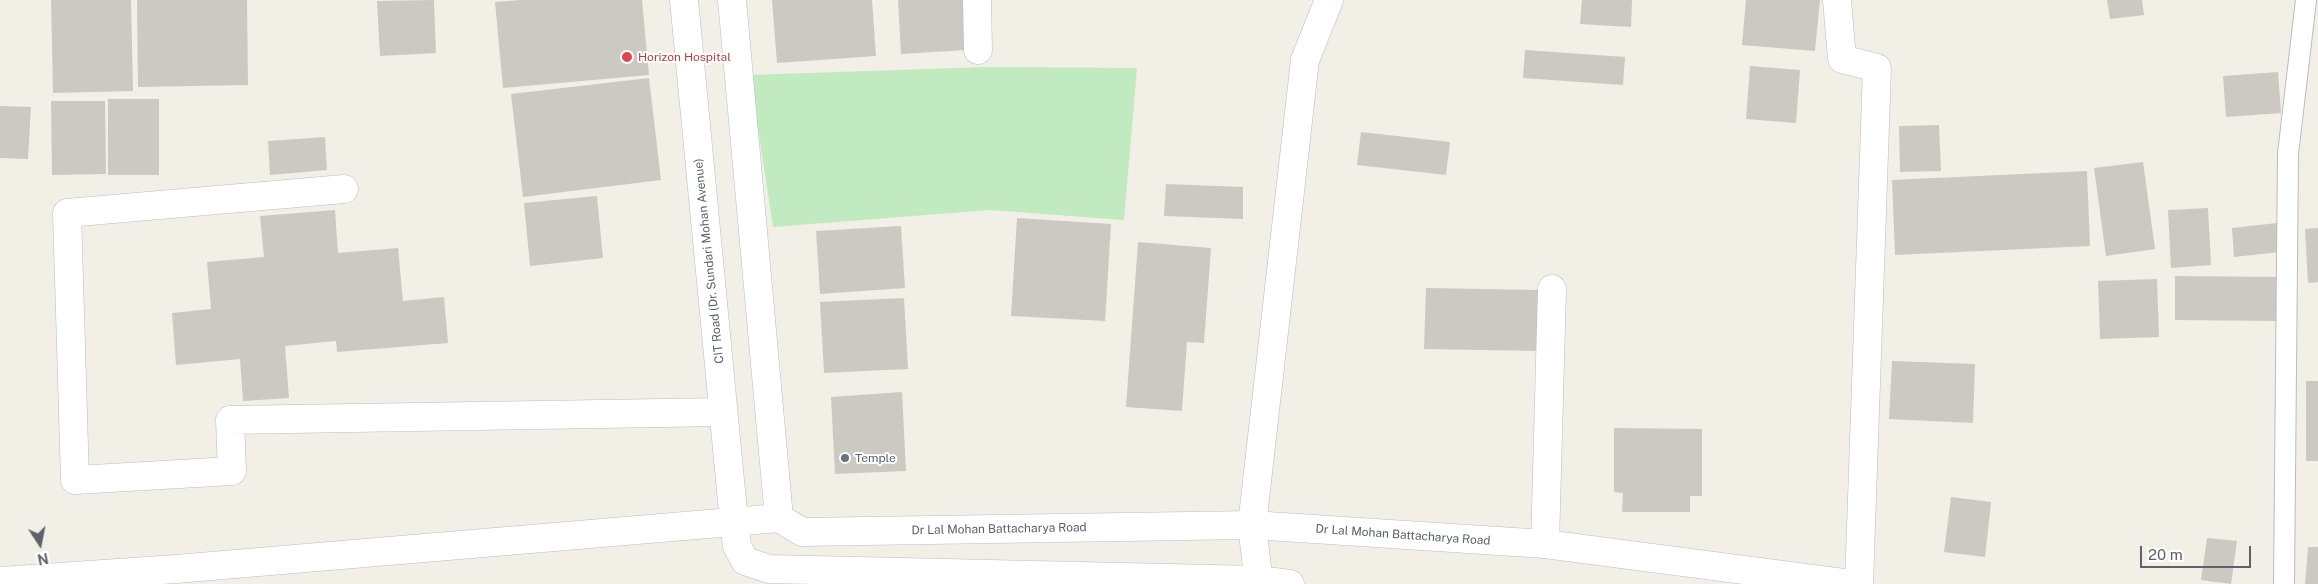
<!DOCTYPE html>
<html>
<head>
<meta charset="utf-8">
<style>
  body { margin:0 }
  #map { position:relative; width:2318px; height:584px; overflow:hidden; background:#f1efe6; font-family:"Public Sans",sans-serif }
  canvas { display:block }
  .north { position:absolute; left:15px; top:519px; width:50px; height:50px; -webkit-text-stroke:4px #fff; paint-order:stroke; rotate:169deg; font-size:14px; font-weight:700; line-height:20px; text-align:center; color:#5d6268 }
  .north::after { content:''; display:block; margin:auto; width:18px; height:22px; background:#5d6268; clip-path:polygon(50% 0,100% 100%,50% 72%,0 100%) }
  .scale { position:absolute; left:2140px; top:546px; width:111px; height:22px; box-sizing:border-box; border:2px solid #5d6268; border-top:0; padding-left:6px; font-size:15px; line-height:18px; white-space:nowrap; color:#5d6268; -webkit-text-stroke:4px #fff; paint-order:stroke }
</style>
</head>
<body>
<div id="map">
<canvas width="2318" height="584"></canvas>
<div class="north">N</div>
<div class="scale">20 m</div>
</div>
<script>
const context = document.querySelector('canvas').getContext('2d');
context.lineJoin = 'round';
function paint(path, color) { context.fillStyle = color; context.fill(path, 'evenodd'); }
function stroke(path, color, width, dash) { context.strokeStyle = color; context.lineWidth = width; context.lineCap = dash ? 'butt' : 'round'; context.setLineDash(dash || []); context.stroke(path); }
function write(font, color, halo, rows, align = 'center') {
  context.font = font + ' "Public Sans",sans-serif'; context.lineWidth = 4; context.setLineDash([]); context.textBaseline = 'middle'; context.strokeStyle = halo; context.fillStyle = color; for (const [text, x, y, turn = 0] of rows) {
    context.save(); context.translate(x, y); context.rotate((+turn || 0) * Math.PI / 180); context.textAlign = isNaN(turn) ? turn : align; if (halo) context.strokeText(text, 0, 0); context.fillText(text, 0, 0); context.restore();
  }
}
paint(new Path2D(`
  M986 67 1137 68 1124 220 990 210 773 227 750 75Z`), '#c1eac1');
paint(new Path2D(`
  M51 0H131L133 91 53 93Z
  M137 0H247L248 85 138 87Z
  M434 0 436 53 380 56 377 1Z
  M521 0H642L649 75 503 88 495 2Z
  M772 0H872L876 56 777 63Z
  M898 0H963L965 50 901 54Z
  M1582 0H1632L1631 27 1580 24Z
  M1746 0H1820L1815 51 1742 45Z
  M2107 0H2142L2144 15 2110 19Z
  M1525 50 1625 57 1623 85 1523 78Z
  M1750 66 1800 70 1796 123 1746 119Z
  M2278 72 2281 113 2226 117 2223 76Z
  M649 78 661 180 523 197 511 94Z
  M108 99H159V175H108Z
  M51 101H105L106 174 52 175Z
  M0 106 31 107 28 159 0 158Z
  M1939 125 1941 171 1900 172 1899 126Z
  M1361 132 1450 142 1446 175 1357 165Z
  M325 137 327 170 270 175 268 141Z
  M2143 162 2155 249 2106 256 2094 168Z
  M2087 171 2090 246 1895 255 1892 180Z
  M1166 184 1243 187V219L1164 216Z
  M597 196 603 258 530 266 524 203Z
  M2208 208 2211 265 2171 268 2168 210Z
  M335 210 338 253 398 248 403 301 444 297 448 343 337 352 336 341 285 346 289 398 243 401 240 359 176 365 172 313 211 309 207 262 264 257 260 216Z
  M1017 218 1111 224 1105 321 1011 316Z
  M2277 223 2280 252 2234 257 2232 228Z
  M901 226 905 288 820 294 816 231Z
  M2318 228V282L2308 283 2305 229Z
  M1138 242 1211 248 1204 343 1187 342 1182 411 1126 407Z
  M2175 276 2281 277V321L2175 320Z
  M2157 279 2159 337 2100 339 2098 281Z
  M1426 288 1540 290 1539 351 1424 349Z
  M904 298 908 369 824 373 820 302Z
  M1892 361 1975 364 1973 423 1889 419Z
  M2306 381H2318V461H2306Z
  M902 392 906 471 835 474 831 397Z
  M1614 428 1702 429V496H1690V512H1622L1623 493 1614 492Z
  M1951 497 1991 502 1985 557 1944 552Z
  M2207 538 2237 541 2231 584 2201 580Z
  M2308 547H2318V584H2305Z`), '#ccc9c3');
const service = new Path2D(`
  M2284 584 2288 154 2306 0`);
const minor = new Path2D(`
  M977 0 978 50
  M1837 0 1842 59 1877 68 1859 584
  M344 189 67 213 75 480 232 471 230 420 723 412
  M1545 544 1552 289
  M1259 584 1252 525 1305 60 1329 0`);
const tertiary = new Path2D(`
  M0 581 176 569 779 518`);
const secondary = new Path2D(`
  M684 0 734 522 737 546 745 561 769 569 1258 580 1290 584
  M732 0 779 518 802 532 1252 525 1545 544 1851 584`);
stroke(service, '#b8bcc1', 22);
stroke(minor, '#b8bcc1', 29);
stroke(tertiary, '#b8bcc1', 29);
stroke(secondary, '#b9bdc3', 29);
stroke(service, '#fff', 20);
stroke(minor, '#fff', 28);
stroke(tertiary, '#fff', 28);
stroke(secondary, '#fff', 28);
for (const [x, y, r, color] of [
  [627,57,6,"#e0444e"],
  [845,458,5,"#6b7280"]
]) { const dot = new Path2D(); dot.arc(x, y, r, 0, 2 * Math.PI); context.fillStyle = color; context.fill(dot); stroke(dot, '#fff', 2); }
write('12px', '#be3a42', '#fff', [
  ["Horizon Hospital",638,57]
], 'left');
write('12px', '#5d6268', '#fff', [
  ["CIT Road (Dr. Sundari Mohan Avenue)",709,261,-96],
  ["Dr Lal Mohan Battacharya Road",999,529,-1],
  ["Dr Lal Mohan Battacharya Road",1403,535,4]
]);
write('12px', '#5b616d', '#fff', [
  ["Temple",855,458]
], 'left');
</script>
</body>
</html>
